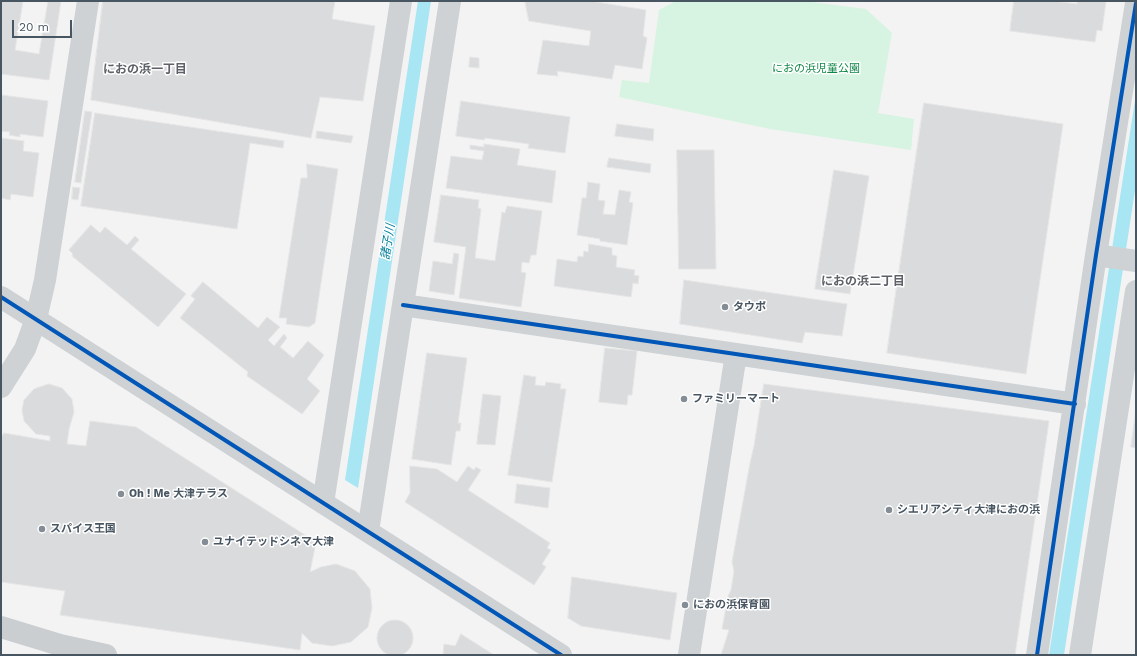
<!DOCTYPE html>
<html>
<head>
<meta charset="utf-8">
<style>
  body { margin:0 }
  #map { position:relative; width:1137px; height:656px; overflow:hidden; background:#f3f3f3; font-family:"Work Sans",sans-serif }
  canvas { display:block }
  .frame { position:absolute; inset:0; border:2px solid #485662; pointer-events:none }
  .scale { position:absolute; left:12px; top:20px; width:60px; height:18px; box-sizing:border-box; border:2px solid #485662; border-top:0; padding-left:5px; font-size:12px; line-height:14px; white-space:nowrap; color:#485662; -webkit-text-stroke:3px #fff; paint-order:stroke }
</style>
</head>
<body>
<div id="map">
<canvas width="1137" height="656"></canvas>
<div class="frame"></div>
<div class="scale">20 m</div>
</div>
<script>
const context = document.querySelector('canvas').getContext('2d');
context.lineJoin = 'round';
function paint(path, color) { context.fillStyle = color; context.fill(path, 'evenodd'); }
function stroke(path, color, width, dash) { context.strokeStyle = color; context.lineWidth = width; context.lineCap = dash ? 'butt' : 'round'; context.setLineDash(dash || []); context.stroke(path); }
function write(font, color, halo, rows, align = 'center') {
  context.font = font + ' "Work Sans","Noto Sans JP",sans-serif'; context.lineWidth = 3; context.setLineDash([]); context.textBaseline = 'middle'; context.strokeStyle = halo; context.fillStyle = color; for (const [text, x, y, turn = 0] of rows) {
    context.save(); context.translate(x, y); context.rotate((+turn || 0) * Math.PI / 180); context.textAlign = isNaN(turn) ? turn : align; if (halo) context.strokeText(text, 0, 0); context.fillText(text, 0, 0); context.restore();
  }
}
paint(new Path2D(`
  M676 1H804L866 9 892 33 878 113 914 119 911 150 770 129 619 97 622 80 649 83 659 10Z`), '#d6f4e1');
paint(new Path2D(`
  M418 1H431L358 488 345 480Z
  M1136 94V184L1064 655H1049Z`), '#a8e6f4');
const building = new Path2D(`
  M1 1H23L15 50 39 54 48 1H61L49 80 1 74Z
  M103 1H335L332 19 375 26 363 101 320 97 311 138 91 100Z
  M525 1H590L646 10 643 36 647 38 642 69 615 65 612 79 557 71 558 76 537 74 543 40 589 46 591 31 529 21Z
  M1014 1H1053L1077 4V1H1106L1102 31 1097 30 1095 42 1010 31Z
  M470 57 479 58V68L469 67Z
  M1 95 48 101 43 137 20 134V137L9 135 10 132 1 131Z
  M461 101 570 117 565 153 528 148 529 144 485 138 484 140 456 136Z
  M924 103 1063 124 1026 374 887 353Z
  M85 111 92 112 81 183 75 182Z
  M95 113 284 141 283 148 250 143 237 229 81 206Z
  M617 124 654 129 653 141 615 136Z
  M317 131 353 136 351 143 316 138Z
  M1 138 24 141 23 151 39 153 33 197 11 194 10 200 1 198Z
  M484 144 520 149 517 165 556 171 552 203 446 188 451 156 482 160 484 151 470 149V145L484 147Z
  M677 150H714L716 269H679Z
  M609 158 651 164 650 173 607 167Z
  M307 164 338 169 315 323 309 327 286 324 287 318H279L301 178H307Z
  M834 170 869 176 850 294 815 289Z
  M588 182 600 184 598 200 605 201 603 214 615 215 619 190 631 192 629 202 633 203 627 245 600 241V239L577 235 582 198H586Z
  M73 187 80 188 78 200 72 199Z
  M441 195 479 200 478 208 481 209 475 258 495 261 502 212 505 213 507 206 542 211 536 255H531L529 263 522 262 521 272 526 273 521 307 459 298 466 247 434 242Z
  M91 225 100 233 105 227 127 245 135 236 139 240 131 249 186 294 158 327 72 256 73 254 69 250Z
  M589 244 612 248V255L617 256 616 267 635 270 634 275 639 276 638 284 633 283 631 297 554 286 557 259 577 262 578 256 583 257 584 251 588 252Z
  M454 253 459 254 454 295 429 291 433 261 452 264Z
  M684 280 847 304 842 336 805 332 802 343 680 324Z
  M203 282 258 328 267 317 280 327 268 340 274 346 284 334 287 338 280 347 293 358 308 341 324 355 307 379 320 391 302 414 247 376 248 372 180 318 195 299 191 296Z
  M605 348 637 351 632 395H628L627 405 599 402Z
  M427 353 467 358 458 423H461L460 431H456L451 465 412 459Z
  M524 375 536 377 535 385 545 386 546 382 561 384 560 389H566L552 482 508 475Z
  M49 384 62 388 72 399 74 412 69 429 67 444 86 446 90 421 136 427 316 542 310 572 321 567 336 564 355 571 370 589 372 608 368 627 351 642 332 646 312 643 302 633 300 650 60 615 65 591 1 582V437L4 433 50 441V436L36 434 24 421 22 410 24 400 34 389Z
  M764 384 1049 421 1015 655H721L729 630 722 629 728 596 731 590 734 571 732 562 750 463 754 446Z
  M483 394 501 396 495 445 477 444Z
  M1136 410V448L1131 447Z
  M410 466 437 469 457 482 468 466 474 470 476 467 481 470 468 490 550 543 547 548 551 550 542 564 546 567 534 585 405 502 410 493Z
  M517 484 550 488 548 508 515 503Z
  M572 577 677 593 670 640 581 626 568 618Z
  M377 638a18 18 0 1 1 36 0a18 18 0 1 1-36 0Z
  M461 634 494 655H443L444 644 455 646Z`);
paint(building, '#dadbdd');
stroke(building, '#e5e5e6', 1);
stroke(new Path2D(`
  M1096 255 1136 261
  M1 297 561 655
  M403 305 1075 404
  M1 387 25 349 36 319 45 280 88 1
  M323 503 401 1
  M368 531 450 1
  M689 655 736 354
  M1037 655 1096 255 1136 3
  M1080 655 1136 291`), '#ced2d4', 22);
stroke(new Path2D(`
  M1 627 60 645 106 655`), '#caced1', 22);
stroke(new Path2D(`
  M1 297 561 655
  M403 305 1075 404
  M1037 655 1096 255 1136 3`), '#0057b8', 4);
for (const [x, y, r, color] of [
  [725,307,4,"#848d95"],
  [684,399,4,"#848d95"],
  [121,494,4,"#848d95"],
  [889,510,4,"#848d95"],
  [42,529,4,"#848d95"],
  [205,542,4,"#848d95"],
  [685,605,4,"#848d95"]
]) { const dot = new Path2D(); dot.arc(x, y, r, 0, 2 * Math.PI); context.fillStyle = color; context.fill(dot); stroke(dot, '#fff', 1.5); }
write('11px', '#108647', '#fff', [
  ["におの浜児童公園",816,69]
]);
write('bold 11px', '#485662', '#fff', [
  ["タウポ",733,307],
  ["ファミリーマート",692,399],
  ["Oh ! Me 大津テラス",129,494],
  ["シエリアシティ大津におの浜",897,510],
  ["スパイス王国",50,529],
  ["ユナイテッドシネマ大津",213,542],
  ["におの浜保育園",693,605]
], 'left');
write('bold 12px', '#5e6268', '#fff', [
  ["におの浜一丁目",145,69],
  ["におの浜二丁目",863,281]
]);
write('italic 12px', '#037f9a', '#fff', [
  ["諸子川",388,242,-81]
]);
</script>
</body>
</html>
